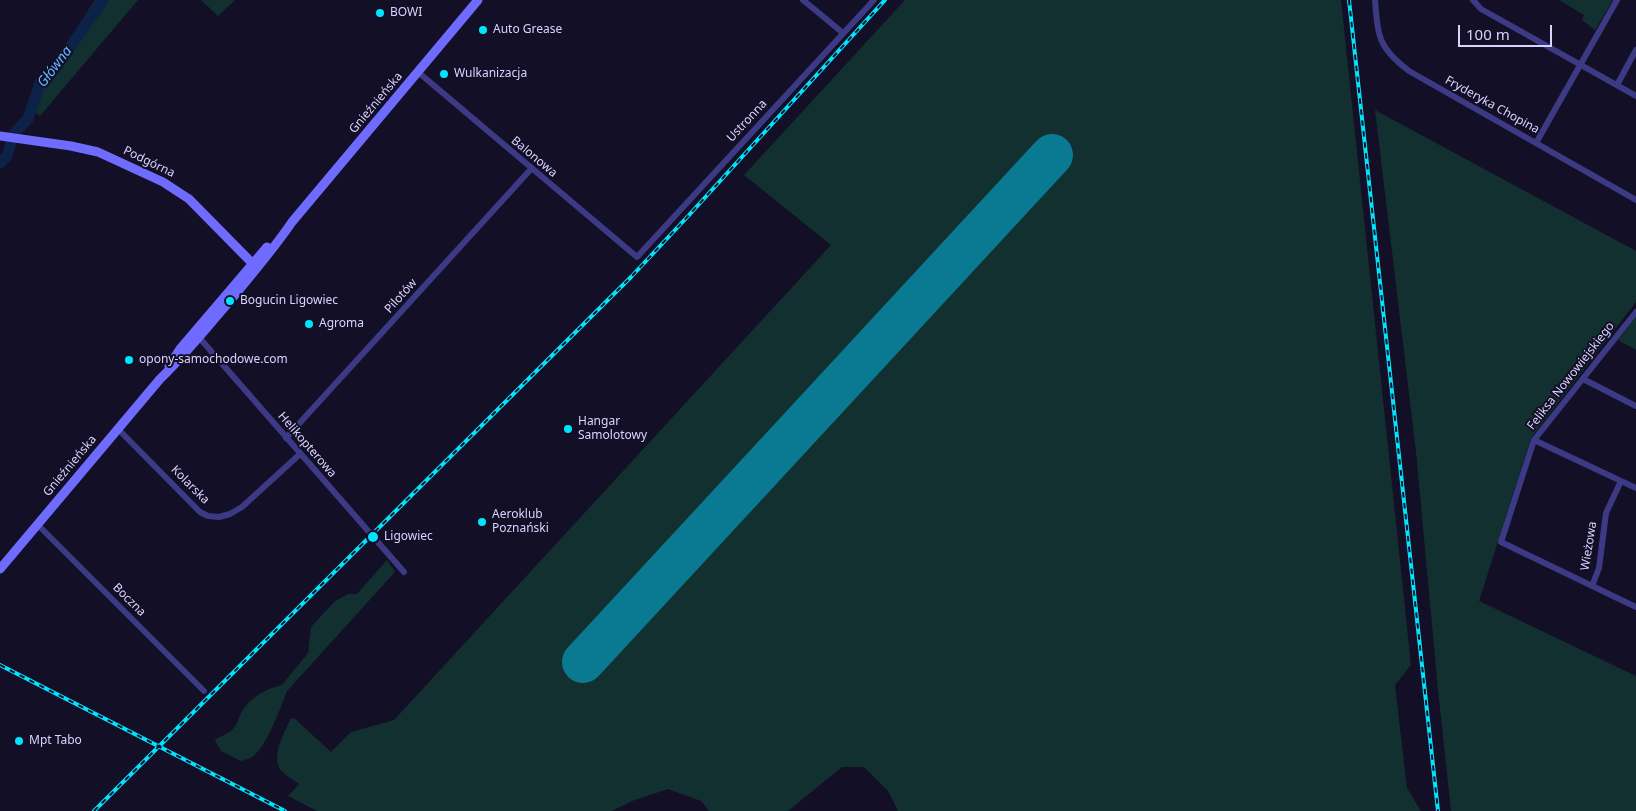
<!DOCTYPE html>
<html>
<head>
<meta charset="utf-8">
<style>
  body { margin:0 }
  #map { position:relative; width:1636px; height:811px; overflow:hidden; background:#130f26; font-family:"Noto Sans",sans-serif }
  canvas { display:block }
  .scale { position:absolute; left:1458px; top:25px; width:94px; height:22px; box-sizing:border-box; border:2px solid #d9d4ff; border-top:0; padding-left:6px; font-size:15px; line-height:18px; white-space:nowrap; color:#d9d4ff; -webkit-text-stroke:4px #130f26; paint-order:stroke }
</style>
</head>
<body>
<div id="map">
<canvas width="1636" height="811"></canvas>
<div class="scale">100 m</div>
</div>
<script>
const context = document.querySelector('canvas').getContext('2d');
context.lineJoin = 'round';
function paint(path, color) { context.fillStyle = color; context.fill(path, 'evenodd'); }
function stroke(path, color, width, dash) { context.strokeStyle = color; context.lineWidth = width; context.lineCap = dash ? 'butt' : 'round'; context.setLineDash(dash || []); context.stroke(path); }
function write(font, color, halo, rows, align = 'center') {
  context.font = font + ' "Noto Sans",sans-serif'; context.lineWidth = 4; context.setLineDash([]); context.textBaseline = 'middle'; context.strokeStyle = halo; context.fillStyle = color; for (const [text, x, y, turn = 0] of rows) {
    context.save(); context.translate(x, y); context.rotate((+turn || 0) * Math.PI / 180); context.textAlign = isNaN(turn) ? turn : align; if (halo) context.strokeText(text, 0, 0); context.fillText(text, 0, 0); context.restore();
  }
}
paint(new Path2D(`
  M95 0H138L40 116 26 106Z
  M201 0H235L218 16Z
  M905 0H1341L1411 665 1395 685 1407 788 1421 811H898L888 791 864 767H842L788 811H709L701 801 668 789 632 801 612 811H317L288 796 299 784C294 780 284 775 280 769 271 754 285 732 291 718L295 719 331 752 351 732 394 720 831 245 744 175Z
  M1559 0H1613L1595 30 1582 20 1584 15Z
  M1375 110 1636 251V302L1531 438 1479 601 1636 676V811H1451L1438 690 1416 452Z
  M1636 317V350L1618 340Z
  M387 560 395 572 287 691C281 707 266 748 252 757 249 759 244 760 241 761L221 751 215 740C220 736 228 734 232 730 237 726 238 719 241 713 250 697 265 689 282 685L308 653 311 627 335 601 348 594H357Z`), '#12302f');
stroke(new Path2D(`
  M0 163 7 156 14 133 28 119 40 83 52 73 103 0`), '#0c2248', 11);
stroke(new Path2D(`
  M583 662 1052 155`), '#0a7a92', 42);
stroke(new Path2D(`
  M803 0 843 33
  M1375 0C1378 37 1378 47 1409 71L1636 200
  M1473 0 1481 9 1636 96
  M418 72 637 257 874 0
  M1617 85 1636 50
  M1536 143 1617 0
  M1636 312 1534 440 1501 542 1636 607
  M197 335 404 572
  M1583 379 1636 406
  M118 429 200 512 208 516 219 517 230 514 242 507 300 454
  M286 438 531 169
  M1534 440 1636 488
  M38 525 204 691
  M1592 586 1599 568 1606 513 1621 481`), '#3d3a85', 6);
stroke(new Path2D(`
  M0 136 71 146 98 152 163 182 189 199 257 268
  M169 366 180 349 267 247
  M0 569 160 379C186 354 207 327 230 301 251 275 273 250 292 222L478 0`), '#6f6bff', 9);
const rail = new Path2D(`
  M1349 0 1438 811
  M0 665 285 811
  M94 811 631 277 690 214 885 0`);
stroke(rail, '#00e5ff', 4);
stroke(rail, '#130f26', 2, [5.5]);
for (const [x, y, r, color] of [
  [380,13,5,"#00e5ff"],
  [483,30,5,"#00e5ff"],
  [444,74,5,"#00e5ff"],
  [230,301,5,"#00e5ff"],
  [309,324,5,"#00e5ff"],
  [129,360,5,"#00e5ff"],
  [568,429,5,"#00e5ff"],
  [482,522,5,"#00e5ff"],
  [373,537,6,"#00e5ff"],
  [19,741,5,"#00e5ff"]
]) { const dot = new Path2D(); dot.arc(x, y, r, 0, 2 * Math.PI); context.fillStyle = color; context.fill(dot); stroke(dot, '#130f26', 2); }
write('12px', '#d9d4ff', '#130f26', [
  ["BOWI",390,13],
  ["Auto Grease",493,30],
  ["Wulkanizacja",454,74],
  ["Bogucin Ligowiec",240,301],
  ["Agroma",319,324],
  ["opony-samochodowe.com",139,360],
  ["Hangar",578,422],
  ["Samolotowy",578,436],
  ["Aeroklub",492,515],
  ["Poznański",492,529],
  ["Ligowiec",384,537],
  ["Mpt Tabo",29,741]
], 'left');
write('12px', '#d9d4ff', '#130f26', [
  ["Gnieźnieńska",376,103,-50],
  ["Fryderyka Chopina",1492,105,29],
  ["Ustronna",747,121,-47],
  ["Balonowa",534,157,40],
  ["Podgórna",149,162,26],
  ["Pilotów",401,296,-48],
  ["Feliksa Nowowiejskiego",1571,376,-52],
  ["Helikopterowa",307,445,49],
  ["Gnieźnieńska",70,466,-50],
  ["Kolarska",190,485,45],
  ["Wieżowa",1589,546,-81],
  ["Boczna",129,600,45]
]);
write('italic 14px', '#62b6ff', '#130f26', [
  ["Główna",55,67,-53]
]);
</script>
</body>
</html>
